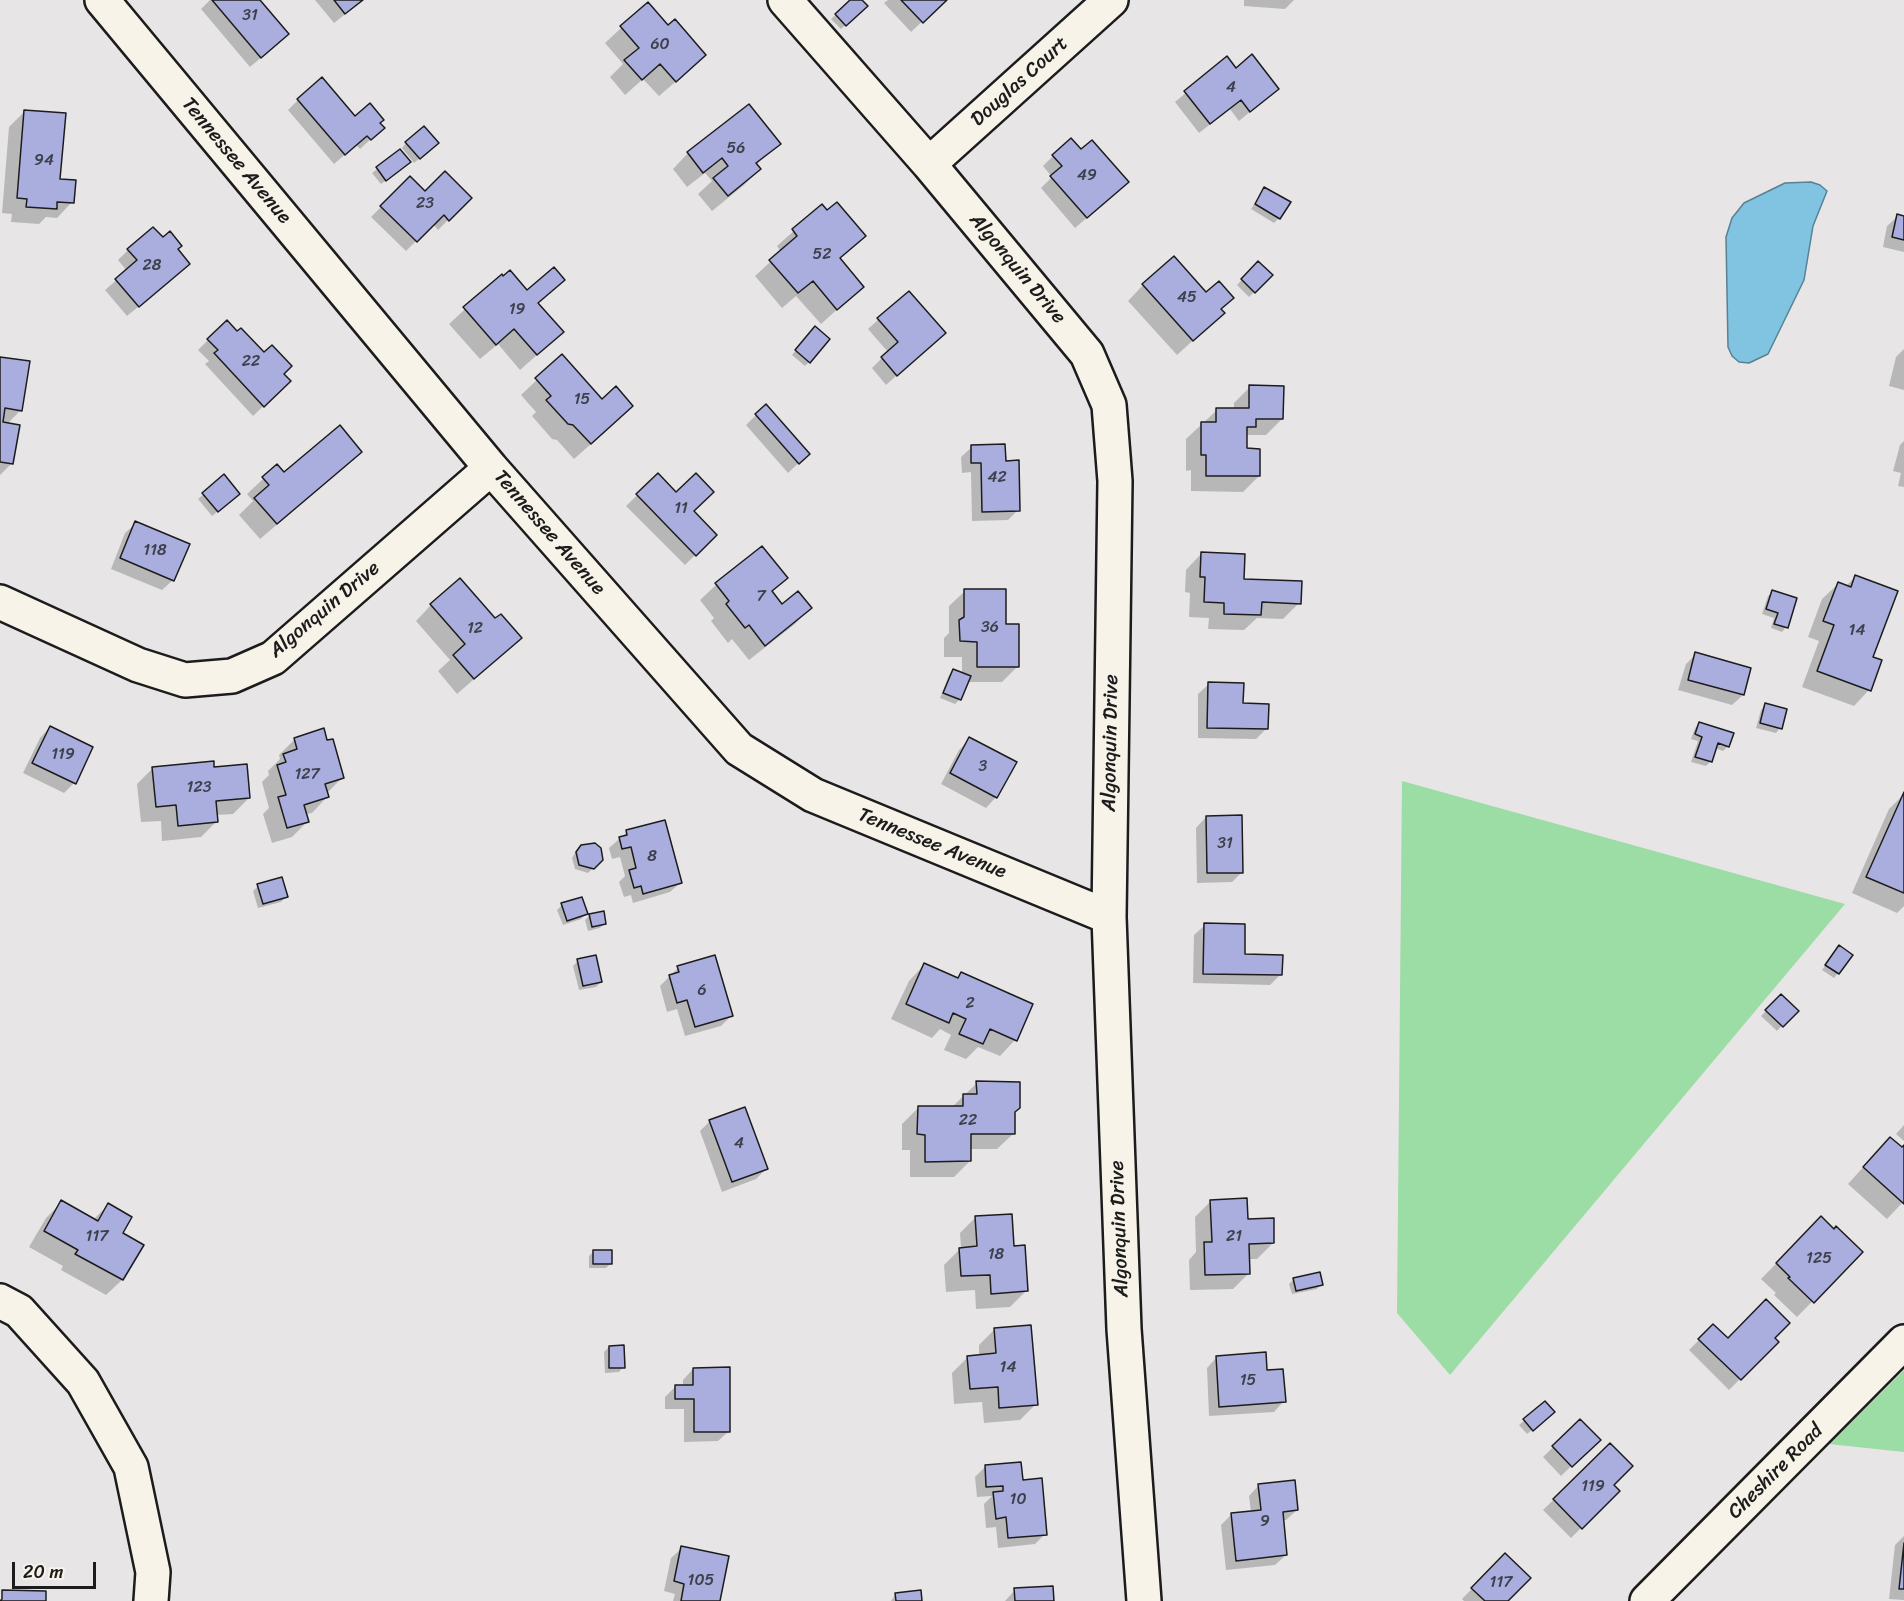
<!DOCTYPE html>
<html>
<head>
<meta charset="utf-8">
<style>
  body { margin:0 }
  #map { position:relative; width:1904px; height:1601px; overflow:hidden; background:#e7e5e6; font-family:Sriracha,sans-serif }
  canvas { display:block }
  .scale { position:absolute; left:12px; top:1562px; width:84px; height:27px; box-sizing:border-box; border:3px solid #1c1c1c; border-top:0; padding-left:8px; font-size:18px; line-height:21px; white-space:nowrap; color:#1c1c1c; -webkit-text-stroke:4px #f7f3e8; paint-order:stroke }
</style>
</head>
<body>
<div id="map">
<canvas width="1904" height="1601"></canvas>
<div class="scale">20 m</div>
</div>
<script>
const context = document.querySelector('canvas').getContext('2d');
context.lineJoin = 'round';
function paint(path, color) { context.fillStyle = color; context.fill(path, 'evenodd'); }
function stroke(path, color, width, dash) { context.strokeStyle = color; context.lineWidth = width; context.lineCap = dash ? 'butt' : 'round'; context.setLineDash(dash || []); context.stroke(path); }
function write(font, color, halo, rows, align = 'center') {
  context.font = font + ' Sriracha,sans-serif'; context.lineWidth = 4.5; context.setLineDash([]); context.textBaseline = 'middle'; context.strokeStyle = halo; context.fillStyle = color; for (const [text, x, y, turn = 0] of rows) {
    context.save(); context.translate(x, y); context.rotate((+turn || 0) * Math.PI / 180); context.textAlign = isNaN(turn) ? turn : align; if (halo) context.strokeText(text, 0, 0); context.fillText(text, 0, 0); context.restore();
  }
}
paint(new Path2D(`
  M1402 781 1845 904 1450 1375 1397 1313Z
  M1904 1370V1452L1829 1444 1894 1380Z`), '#9cdca5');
const water = new Path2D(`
  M1811 182 1820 185 1827 191 1813 226 1804 280 1768 354 1749 363 1739 362 1732 356 1728 347 1726 237 1732 218 1744 203 1785 183Z`);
paint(water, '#80c4e1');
stroke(water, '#588192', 1.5);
paint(new Path2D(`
  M210 0H258L277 44 250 67 201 9Z
  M315 0H363L334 23Z
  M852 0H860L866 6 841 29 831 19Z
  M888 0H945L911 32 884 3Z
  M1244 0H1294L1285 9 1244 6Z
  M647 4 688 71 659 96 643 79 625 95 610 77 623 64 605 43Z
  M1226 59 1235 70 1277 89 1239 121 1230 109 1199 133 1175 102Z
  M298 100 355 118 379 123 372 138 360 149 356 145 334 164 288 110Z
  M25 111 59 180 72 202 57 218 46 217 39 224 11 222 12 214 2 213 9 127Z
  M406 143 432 148 414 163 402 148Z
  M779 144 756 165 759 169 744 185 712 211 698 194 712 181 705 173 687 187 673 169 688 153Z
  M400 151 404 167 381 184 372 173Z
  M1053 156 1117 192 1075 228 1041 188 1052 177 1043 166Z
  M410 178 425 193 470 198 438 230 433 224 406 251 371 217Z
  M1264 189 1279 218 1274 223 1251 209Z
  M822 206 827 212 864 235 839 259 862 287 821 324 796 296 782 308 755 276 781 252 777 246Z
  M1898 216 1904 217V252L1883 247 1887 226Z
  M176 249 178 274 127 316 105 290 127 271 118 260 128 250Z
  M1258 263 1271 275 1249 297 1237 285Z
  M501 276 527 292 547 295 537 304 546 347 520 370 498 344 480 359 449 324Z
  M1143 285 1220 310 1223 313 1177 355 1128 301Z
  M879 319 933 343 886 385 872 368 888 352 868 329Z
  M810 333 809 362 805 366 792 355Z
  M208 340 282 374 279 391 253 416 205 364 209 361 198 350Z
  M1904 349V390L1889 386 1896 357Z
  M562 356 602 401 616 422 574 459 557 440 552 439 532 416 536 412 521 395Z
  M0 358 21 410 7 424 12 463 0 475Z
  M1250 387 1282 419 1266 435H1246L1245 450 1259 476 1243 492 1191 491V470L1186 471V439L1217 410H1234V403Z
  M756 415 808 454 788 473 746 425Z
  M1904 441V487L1898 486 1901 473 1893 471 1900 445Z
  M972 447 1004 462 1018 510 1008 520 972 521 971 472 962 473 961 457Z
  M360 452 345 467 260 539 239 515 253 501 247 494 277 466 284 475Z
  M658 475 715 535 685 565 626 506Z
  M224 476 234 498 212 516 198 499Z
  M136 523 173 580 162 590 111 569 125 533Z
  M761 548 786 578 771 593 782 606 810 608 795 624 749 660 732 639 728 643 711 621 714 618 700 600 716 585Z
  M1201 554 1243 581 1299 603 1283 619 1257 618 1244 630 1208 629 1209 618 1189 617 1190 593 1185 592 1186 570Z
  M1855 577 1872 658 1869 690 1854 706 1802 687 1819 641 1808 637 1822 599 1838 584 1846 586Z
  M965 591 1005 626 1018 666 1002 682H967L960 699 955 704 940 698 949 675 953 671 962 674V657H944V638L949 633V606Z
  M1773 592 1786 627 1782 632 1771 628 1774 618 1762 614 1768 596Z
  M431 605 504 653 457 694 438 671 450 660 416 621Z
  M1696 654 1743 695 1732 705 1678 690 1686 664Z
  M1209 684 1242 705 1266 729 1256 739 1198 738V694Z
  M1766 705 1780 728 1776 733 1756 728 1761 710Z
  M1700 723 1728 746 1723 751 1715 748 1710 762 1706 766 1691 762 1698 741 1691 739 1695 728Z
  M50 727 74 783 64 793 23 773 40 738Z
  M295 739 343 777 326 794 327 797 312 813 306 814 308 821 292 837 272 843 263 814 269 808 262 782 269 775 268 771 280 759 279 755Z
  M970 739 996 797 986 808 941 784 959 750Z
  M153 768 213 769 249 798 233 814 216 815 217 821 201 837 162 841 161 821 141 822 137 784Z
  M1904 794V906L1897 913 1852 893 1889 809Z
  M1206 817 1242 872 1232 882 1197 883 1196 828Z
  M627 832 681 882 670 892 633 903 631 895 624 897 619 882 625 876 620 857 612 859 609 848Z
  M576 851 602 859 588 873 575 869 572 858Z
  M258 886 286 897 281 902 258 908 253 891Z
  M562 905 586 914 581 919 563 925 557 910Z
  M590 915 605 923 600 928 588 931 585 920Z
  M1205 925 1243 956 1281 974 1270 985 1193 983 1194 935Z
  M1835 951 1838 973 1834 978 1822 970Z
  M578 961 601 982 596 987 579 990 573 966Z
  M924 965 956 979 962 974 1031 1005 1015 1040 1000 1056 978 1047 966 1059 944 1050 951 1035 940 1029 932 1038 891 1019 909 981Z
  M678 968 731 1016 721 1026 685 1036 677 1009 667 1012 660 986Z
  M1781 996 1796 1011 1777 1031 1761 1016Z
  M977 1083 1013 1112V1134L997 1149H970V1161L954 1177H910V1150H902V1124L918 1108H951Z
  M710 1121 766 1169 756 1179 722 1192 700 1131Z
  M1904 1125V1141L1896 1134Z
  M1904 1146V1201L1887 1219 1848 1184 1875 1154 1902 1148Z
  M1211 1201 1246 1220 1273 1243 1257 1259H1248L1249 1273 1233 1289 1190 1290 1189 1260 1196 1252 1195 1217Z
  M62 1202 93 1220 108 1205 121 1234 122 1280 106 1295 61 1270 63 1266 29 1247 46 1218Z
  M976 1217 1013 1247 1026 1291 1010 1307 976 1309 975 1290 946 1292 944 1265 961 1248 960 1233Z
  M1821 1218 1861 1252 1797 1317 1774 1295 1776 1293 1761 1279Z
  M594 1251 611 1263 606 1268H589V1256Z
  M1294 1279 1321 1284 1317 1289 1292 1294 1289 1284Z
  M1713 1326 1728 1340 1773 1338 1777 1342 1729 1390 1689 1350Z
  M994 1330 1036 1404 1020 1420 984 1423 982 1402 954 1404 952 1373 968 1357 979 1356V1345Z
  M609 1347 623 1367 619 1372 605 1373 604 1352Z
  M1217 1357 1265 1372 1284 1401 1274 1412 1209 1416 1207 1368Z
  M693 1369 729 1431 718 1441 684 1442V1409H665V1397L675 1387H683V1380Z
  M1545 1403 1548 1417 1527 1434 1519 1425Z
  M1580 1421 1598 1440 1561 1476 1543 1457Z
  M1610 1445 1612 1485 1618 1491 1571 1538 1543 1510Z
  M985 1467 1022 1482 1045 1534 1035 1544 998 1548 996 1527 986 1528 984 1504 992 1496 977 1497 975 1477Z
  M1259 1485 1297 1510 1286 1520H1282L1286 1555 1275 1565 1226 1570 1221 1525 1232 1514 1251 1512 1249 1496Z
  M1904 1536V1600L1889 1599 1895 1545Z
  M682 1548 718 1601H673L675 1594 664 1591 671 1558Z
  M1505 1555 1506 1601H1464L1462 1599Z
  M1015 1590 1052 1601H1005Z
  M895 1595 921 1601H891Z`), '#0003');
const building = new Path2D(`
  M212 0H260L289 34 261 58Z
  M334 0H363L345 14Z
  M850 0H862L868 6 846 26 835 14Z
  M901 0H947L923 23Z
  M648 2 668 25 675 19 706 55 676 82 660 64 642 80 624 60 639 48 620 26Z
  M1252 54 1279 89 1250 112 1241 100 1210 124 1184 91 1227 56 1236 68Z
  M322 77 355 116 370 103 384 120 380 123 385 128 371 140 367 136 345 155 297 99Z
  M749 104 781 144 756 163 761 169 728 196 713 178 728 166 722 158 703 173 687 152Z
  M24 110 66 113 60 179 76 180 74 203 57 202V209L26 207 27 199 17 198Z
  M424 126 439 143 420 159 405 142Z
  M1071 138 1081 149 1092 140 1129 182 1087 218 1050 176 1062 166 1052 155Z
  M400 149 411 162 386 181 376 167Z
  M445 171 472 198 449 221 444 215 417 242 380 206 410 176 425 191Z
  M1264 187 1291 202 1280 219 1255 204Z
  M837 202 866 236 840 258 864 287 837 310 813 281 798 293 769 260 797 236 792 229 822 204 827 210Z
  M1897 214 1904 216V240L1892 237Z
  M153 227 163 237 170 231 182 246 178 249 190 264 139 307 115 279 137 260 127 249Z
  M1174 256 1206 292 1219 281 1234 298 1221 309 1225 313 1193 341 1142 284Z
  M1258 261 1273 275 1255 293 1241 279Z
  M554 267 565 280 538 303 564 332 537 355 514 329 496 345 463 307 502 274 503 276 510 270 527 290Z
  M909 291 946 333 897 376 881 357 898 342 877 318Z
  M227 320 237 331 241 328 264 352 272 345 292 366 284 374 291 381 264 407 214 353 218 350 207 339Z
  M815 326 830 339 810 363 795 350Z
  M562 354 602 399 616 386 633 406 591 444 573 425 568 424 546 400 551 396 535 378Z
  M0 357 30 361 22 411 5 408 3 422 20 425 13 464 0 462Z
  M1249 385 1284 386 1283 419H1256V427H1247V448L1260 449V476H1206V455H1201V422H1216V408H1249Z
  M766 404 810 454 799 464 755 414Z
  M340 425 362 452 277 524 254 498 269 485 262 477 277 464 284 472Z
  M1005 444 1006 461 1019 460 1020 511 982 512 981 463H971V445Z
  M658 473 676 492 696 473 714 492 694 511 717 535 696 556 636 494Z
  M224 474 240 494 218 512 202 493Z
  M135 521 190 544 174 581 120 558Z
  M762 546 788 578 772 591 782 604 798 591 812 608 765 646 749 625 745 628 726 604 729 601 715 583Z
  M1201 552 1245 554 1244 579 1302 581 1301 604 1262 602 1261 615 1224 614V603L1204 602 1205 577H1200Z
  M1855 575 1898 591 1873 657 1882 660 1871 691 1817 671 1834 625 1823 621 1838 582 1851 587Z
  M460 578 495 618 501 614 522 638 474 679 453 655 465 644 430 604Z
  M964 589H1006V624H1019V667H977V642L960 641 959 620 964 617Z
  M1772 590 1797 598 1788 628 1774 624 1778 613 1766 609Z
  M1695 652 1751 668 1744 695 1688 680Z
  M953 669 971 676 961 700 943 693Z
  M1208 682 1244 683 1243 703 1269 704 1268 729 1207 728Z
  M1765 703 1787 709 1782 729 1760 723Z
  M1699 722 1734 733 1729 747 1718 743 1712 762 1695 757 1702 737 1695 734Z
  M50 726 93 747 76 784 32 763Z
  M324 728 327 740 333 739 344 778 325 784 329 797 304 805 309 822 287 828 278 797 286 795 277 765 286 762 283 754 297 749 294 738Z
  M969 737 1017 762 997 798 950 773Z
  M214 761V767L247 764 250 798 216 801 218 822 178 826 176 805 156 807 152 767Z
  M1904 792V893L1866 877Z
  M1242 815 1243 873H1207L1206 816Z
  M665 820 682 883 643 894 641 886 634 888 629 870 636 868 631 847 622 849 619 837 627 835 626 830Z
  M595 843 601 848 603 860 594 869 579 865 576 852 581 845Z
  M282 877 288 897 263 904 257 884Z
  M582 897 588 914 567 921 561 903Z
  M604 911 606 924 592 927 589 914Z
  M1204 923 1245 924V954L1283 955 1282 975 1203 974Z
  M1839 945 1853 955 1839 974 1825 965Z
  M596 955 602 982 583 986 577 959Z
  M715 955 733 1016 695 1027 687 1000 677 1003 669 975 679 972 677 966Z
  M924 963 958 978 961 972 1033 1004 1017 1041 990 1029 983 1044 959 1034 966 1019 953 1013 949 1023 906 1004Z
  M1781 994 1799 1011 1783 1027 1765 1010Z
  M976 1081 1020 1082V1108L1015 1112V1134H971V1161L925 1162V1135L917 1134 918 1106H963V1094H977Z
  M745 1107 768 1169 732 1182 709 1120Z
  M1890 1137 1902 1147 1904 1145V1204L1863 1167Z
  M1247 1198 1248 1219 1274 1218V1243L1249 1244 1250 1274 1205 1275 1204 1242H1212L1210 1200Z
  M61 1200 98 1221 108 1203 132 1217 123 1233 144 1245 123 1280 75 1254 78 1250 44 1231Z
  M1012 1214 1014 1246 1025 1245 1028 1291 991 1294 990 1275 961 1276 959 1248 977 1246 975 1216Z
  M1821 1216 1834 1229 1836 1226 1863 1252 1814 1303 1788 1278 1790 1277 1776 1263Z
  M593 1250H612V1264H593Z
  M1320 1272 1323 1285 1296 1291 1293 1278Z
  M1766 1299 1790 1323 1775 1338 1779 1342 1741 1380 1698 1339 1713 1324 1728 1338Z
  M1031 1325 1038 1405 999 1408 998 1387 970 1389 967 1356 996 1353 994 1328Z
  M624 1345 625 1368H609V1346Z
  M1266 1352 1267 1370 1283 1369 1286 1402 1219 1407 1216 1356Z
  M730 1367V1432H694V1399H675V1385H693V1368Z
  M1545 1401 1555 1412 1533 1431 1523 1419Z
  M1580 1419 1601 1440 1572 1467 1552 1446Z
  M1610 1443 1633 1466 1614 1485 1620 1491 1582 1529 1553 1499Z
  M1021 1462 1023 1480 1042 1478 1047 1535 1008 1538 1006 1517 996 1519 993 1492 1003 1491V1486L986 1487 985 1465Z
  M1295 1480 1298 1510 1283 1512 1287 1555 1236 1561 1231 1513 1261 1510 1258 1484Z
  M1904 1543V1589H1899Z
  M681 1546 729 1556 720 1601H681L684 1584 674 1581Z
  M1505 1553 1531 1578 1508 1601H1485L1471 1588Z
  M1053 1586 1054 1601H1015L1014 1588Z
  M2 1590 46 1591V1601H0L2 1599Z
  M921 1590 922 1601H896L895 1593Z`);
paint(building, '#a9aedf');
stroke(building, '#1c1c1c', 1.5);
const minor = new Path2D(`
  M102 0 491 468 739 749 813 795 1109 917
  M785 0 929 164 1087 354 1109 405 1115 481 1109 917 1124 1329 1144 1601
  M929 164 1111 0
  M0 602 138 665 185 680 232 676 273 658 491 468
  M0 1301 19 1311 83 1382 131 1467 153 1572 151 1601
  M1647 1601 1904 1342`);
stroke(minor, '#1c1c1c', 38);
stroke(minor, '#f7f3e8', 33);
write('16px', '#3f404d', null, [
  ["31",250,16],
  ["60",660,45],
  ["4",1231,88],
  ["56",736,149],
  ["94",44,161],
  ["49",1087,176],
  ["23",425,204],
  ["52",822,255],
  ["28",152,266],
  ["45",1187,298],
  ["19",517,310],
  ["22",251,362],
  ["15",582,400],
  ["42",997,478],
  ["11",681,509],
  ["118",155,551],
  ["7",761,597],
  ["36",990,628],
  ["12",475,629],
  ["14",1857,631],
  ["119",63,755],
  ["3",983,767],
  ["127",307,775],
  ["123",199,788],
  ["31",1225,844],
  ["8",652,857],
  ["6",702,991],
  ["2",970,1004],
  ["22",968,1121],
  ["4",739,1144],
  ["117",97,1237],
  ["21",1234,1237],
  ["18",996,1255],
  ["125",1819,1259],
  ["14",1008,1368],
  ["15",1248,1381],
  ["119",1593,1487],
  ["10",1018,1500],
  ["9",1265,1522],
  ["105",701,1581],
  ["117",1501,1583]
]);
write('20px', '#1c1c1c', '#f7f3e8', [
  ["Douglas Court",1020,82,-42],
  ["Tennessee Avenue",236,161,50],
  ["Algonquin Drive",1017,269,50],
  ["Tennessee Avenue",549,533,49],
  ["Algonquin Drive",325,610,-40],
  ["Algonquin Drive",1111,743,-89],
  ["Tennessee Avenue",932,844,22],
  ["Algonquin Drive",1120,1229,-92],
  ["Cheshire Road",1776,1472,-45]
]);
</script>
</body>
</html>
